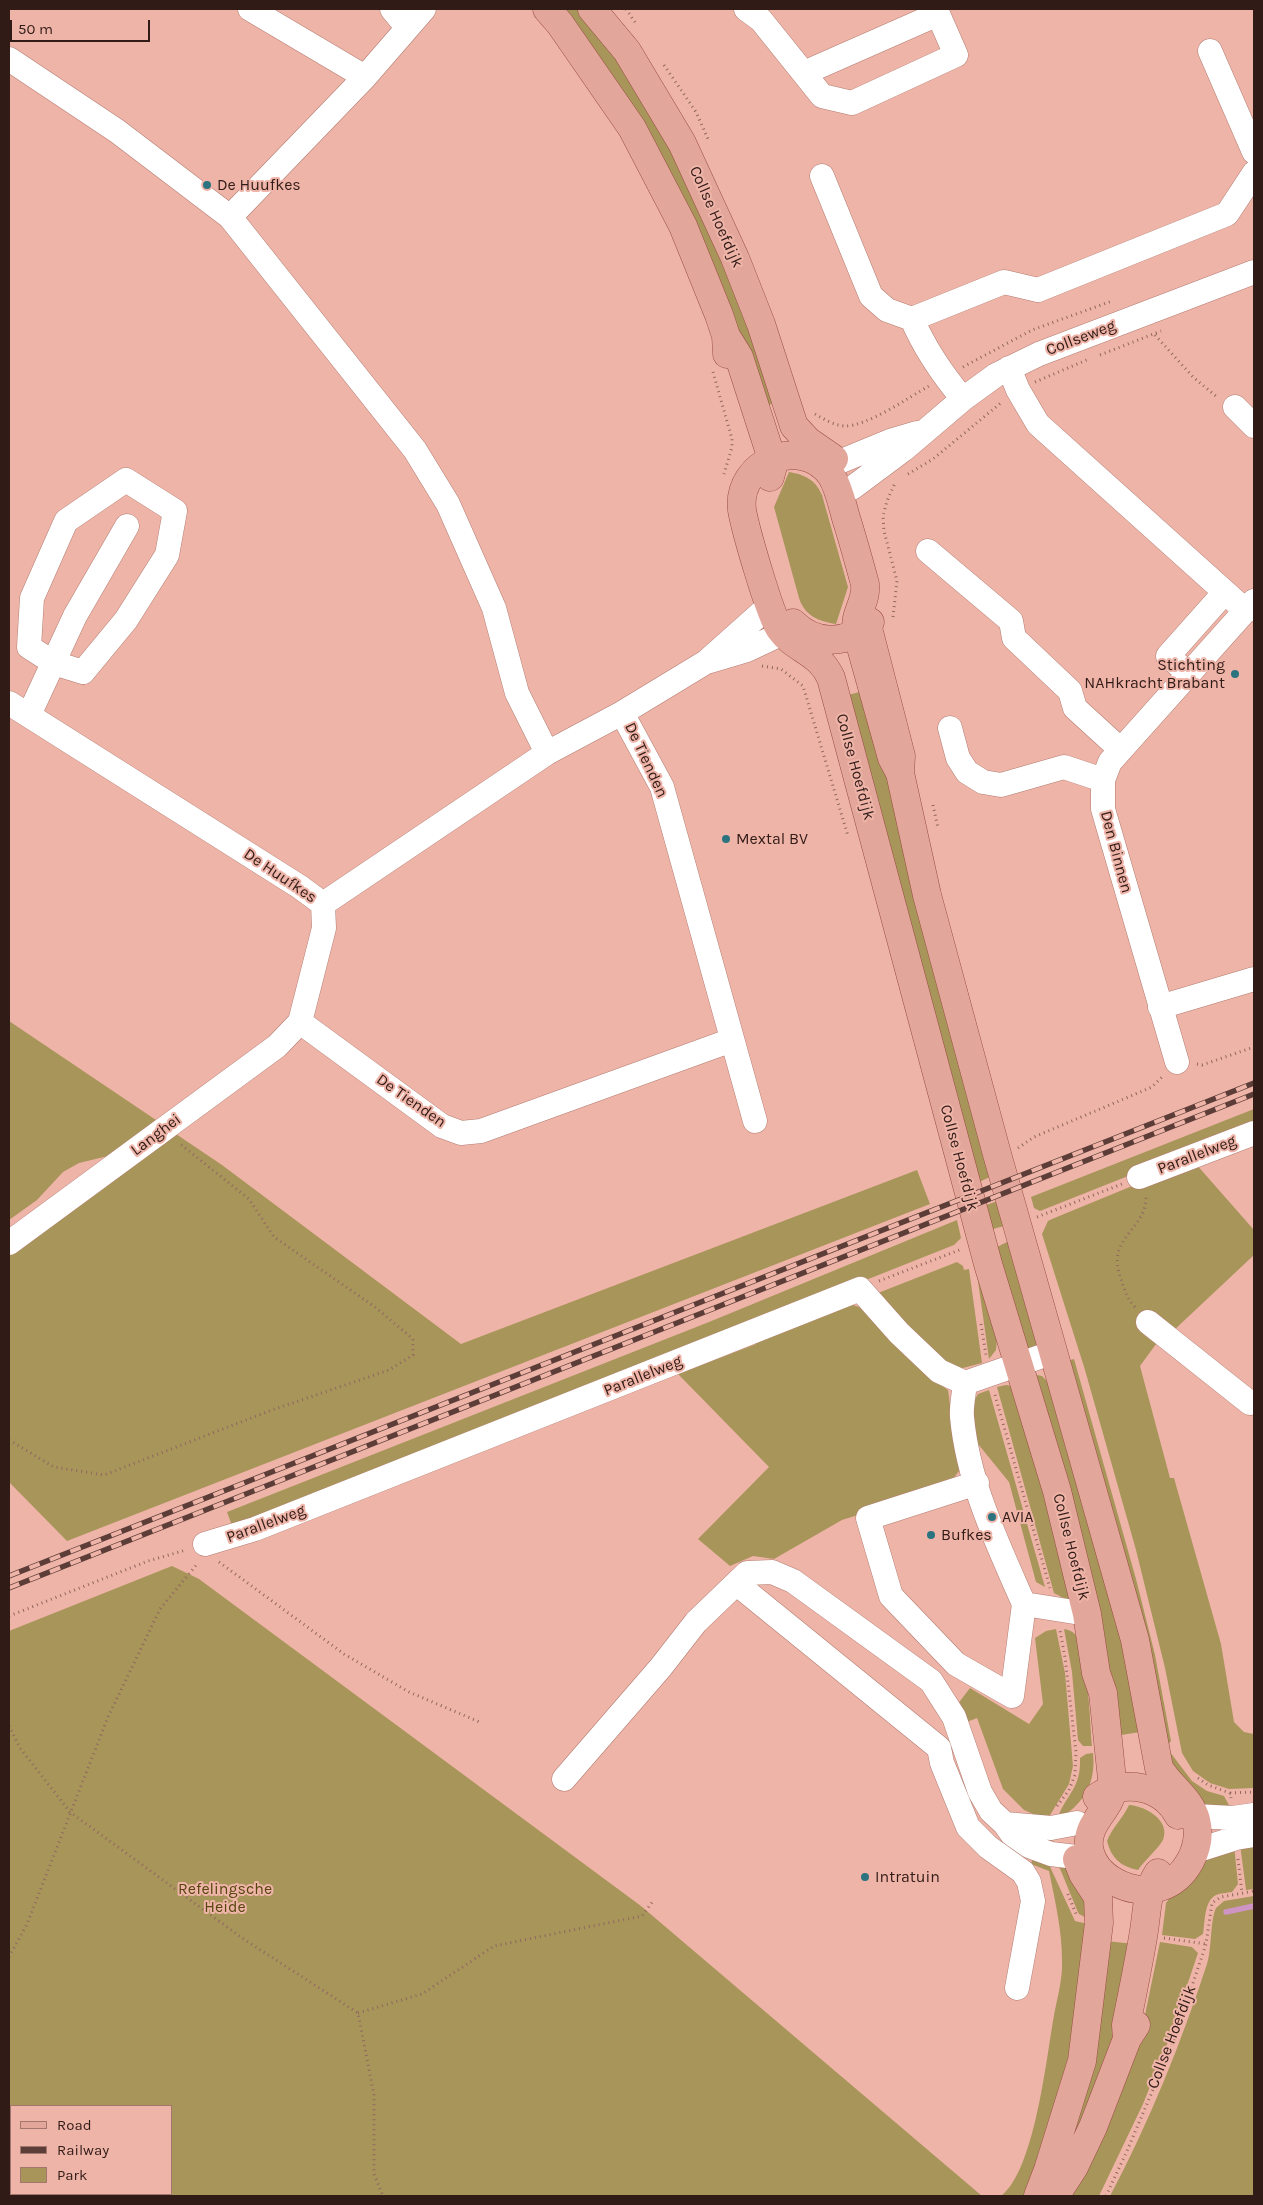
<!DOCTYPE html>
<html>
<head>
<meta charset="utf-8">
<style>
  body { margin:0 }
  #map { position:relative; width:1263px; height:2205px; overflow:hidden; background:#efb4a8; font-family:Karla,sans-serif }
  canvas { display:block }
  .frame { position:absolute; inset:0; border:10px solid #311b17; pointer-events:none }
  .legend { position:absolute; left:10px; top:2105px; width:162px; height:90px; box-sizing:border-box; background:#efb4a8; border:1px solid #a3776e; margin:0; padding:6px 9px; list-style:none; font-size:15px; color:#311b17 }
  .legend li { display:flex; align-items:center; gap:10px; height:25px }
  .legend b { width:25px; border:1px solid #a3776e }
  .scale { position:absolute; left:10px; top:20px; width:140px; height:22px; box-sizing:border-box; border:2px solid #311b17; border-top:0; padding-left:6px; font-size:15px; line-height:18px; white-space:nowrap; color:#311b17; -webkit-text-stroke:4px #efb4a8; paint-order:stroke }
</style>
</head>
<body>
<div id="map">
<canvas width="1263" height="2205"></canvas>
<div class="frame"></div>
<ul class="legend">
<li><b style="height:6px;background:#e3a69b"></b>Road</li>
<li><b style="height:6px;background:#5c3d38"></b>Railway</li>
<li><b style="height:14px;background:#a8955a"></b>Park</li>
</ul>
<div class="scale">50 m</div>
</div>
<script>
const context = document.querySelector('canvas').getContext('2d');
context.lineJoin = 'round';
function paint(path, color) { context.fillStyle = color; context.fill(path, 'evenodd'); }
function stroke(path, color, width, dash) { context.strokeStyle = color; context.lineWidth = width; context.lineCap = dash ? 'butt' : 'round'; context.setLineDash(dash || []); context.stroke(path); }
function write(font, color, halo, rows, align = 'center') {
  context.font = font + ' Karla,sans-serif'; context.lineWidth = 4; context.setLineDash([]); context.textBaseline = 'middle'; context.strokeStyle = halo; context.fillStyle = color; for (const [text, x, y, turn = 0] of rows) {
    context.save(); context.translate(x, y); context.rotate((+turn || 0) * Math.PI / 180); context.textAlign = isNaN(turn) ? turn : align; if (halo) context.strokeText(text, 0, 0); context.fillText(text, 0, 0); context.restore();
  }
}
paint(new Path2D(`
  M556 9H583L619 54 724 245 773 403 767 406 702 241 671 173Z
  M789 472C805 475 815 479 822 495L848 587 836 624C818 621 805 616 799 598L774 507Z
  M866 690 990 1177 979 1182 845 696Z
  M9 1021 156 1120 108 1156 79 1163 63 1172 37 1200 9 1220Z
  M1254 1109V1126L1040 1211 1034 1208 1031 1197Z
  M176 1134 222 1165 461 1344 917 1170 930 1204 67 1541 9 1482V1254Z
  M1196 1164 1254 1230V1255L1172 1332 1159 1340 1140 1366 1170 1478H1174L1221 1644 1234 1722 1244 1732 1254 1734V1788L1229 1789 1210 1783 1193 1771 1182 1753 1165 1668 1136 1550 1085 1370 1042 1234 1048 1221 1052 1219 1137 1184Z
  M998 1201 1004 1226 993 1229 986 1205Z
  M957 1220 961 1238 954 1245 234 1531 227 1512 709 1322Z
  M1009 1241 1038 1343 1035 1346 1019 1351 997 1247Z
  M957 1262 963 1266 964 1270 969 1269 982 1363 959 1369 947 1368 878 1293Z
  M976 1267 997 1339 996 1350 989 1359Z
  M853 1305 865 1309 938 1383 948 1390 959 1471 947 1487 842 1520 774 1559 753 1556 730 1566 698 1539 769 1467 678 1374 756 1344 754 1337 843 1306Z
  M1074 1359 1136 1579 1155 1655 1171 1741 1168 1745 1063 1362Z
  M1037 1375 1042 1376 1047 1381 1066 1449 1098 1525 1146 1731 1115 1736 1027 1378Z
  M1006 1385 1012 1386 1019 1392 1071 1602 1054 1593 997 1387Z
  M989 1390 1045 1587 1036 1582 1009 1482 978 1444 972 1430V1404L978 1394Z
  M172 1566 199 1579 641 1906 982 2196H9V1631ZM11 2106H171V2194H11Z
  M1056 1629 1065 1673 1073 1766 1069 1784 1047 1820 1024 1810 1003 1789 977 1718 967 1722 957 1705 970 1688 1029 1724 1043 1704 1035 1638 1046 1631Z
  M1064 1629C1070 1630 1074 1632 1077 1637 1088 1658 1090 1721 1092 1746H1083L1078 1740 1072 1672Z
  M1170 1752 1192 1781 1207 1791 1224 1796 1230 1807 1207 1805 1199 1801 1174 1776Z
  M1093 1753C1096 1782 1085 1803 1060 1818L1058 1817C1067 1793 1081 1789 1080 1758L1086 1754Z
  M1129 1805C1145 1806 1171 1820 1163 1840 1158 1849 1144 1861 1138 1870 1121 1867 1111 1858 1107 1841 1112 1828 1123 1818 1129 1805Z
  M1254 1842V1889L1246 1890 1240 1844Z
  M1234 1845 1238 1884 1232 1892C1227 1893 1221 1893 1216 1895 1204 1901 1205 1922 1203 1934L1195 1939 1162 1935 1166 1903 1175 1890 1200 1863Z
  M1033 1856 1046 1858 1075 1921 1093 1925 1085 2004 1031 2196H1001C1034 2171 1046 2062 1053 2021 1056 2002 1063 1980 1062 1961 1062 1930 1055 1901 1049 1871L1031 1864Z
  M1061 1865 1068 1870 1087 1892 1085 1917 1079 1914 1077 1910 1061 1871 1059 1867Z
  M1254 1896V2196H1110C1149 2123 1181 2043 1207 1964 1212 1948 1210 1921 1216 1908L1224 1901Z
  M1105 1941 1136 1944 1113 2044 1075 2141 1065 2142Z
  M1160 1942 1192 1947 1198 1953 1168 2042 1143 2104 1099 2196H1064L1134 2053 1145 2015Z`), '#a8955a');
stroke(new Path2D(`
  M1226 1912 1254 1906`), '#cd94c4', 5.5);
const minor = new Path2D(`
  M250 9 365 77
  M392 9 407 27
  M746 9 761 20 822 96 852 103 956 55 938 14 804 73
  M1210 51 1254 152
  M9 59 117 131 230 217 415 450 448 504 494 608 517 693 547 753
  M822 176 871 296 887 310 912 319
  M230 217 365 77 424 9
  M1009 368 1018 390 1038 424 1246 611
  M963 399C942 374 925 349 912 319L1004 282 1038 290 1227 214 1254 173
  M1235 407 1254 426
  M839 462 890 441 917 433
  M126 480 175 511 167 555 126 620 83 672 54 663 29 647 32 598 66 521Z
  M852 488 903 450 963 399 996 375 1039 354 1254 272
  M928 551 1011 621 1014 638 1070 691 1075 708 1121 750
  M710 661 747 650 783 633
  M1189 674 1168 656 1225 592
  M9 703 300 887 323 904
  M622 713 662 787 755 1121
  M29 715 75 616 127 526
  M950 728 958 758 967 772 983 782 1001 785 1064 767 1103 780
  M323 904 547 753 622 713 706 662 770 605
  M1160 1007 1254 979
  M300 1022 442 1126 461 1133 481 1131 732 1040
  M1177 1062 1103 809V780L1110 762 1254 601
  M1139 1177 1254 1133
  M9 1243 277 1046 300 1022 324 928 323 904
  M1148 1322 1250 1403
  M965 1383C964 1394 961 1406 962 1417 968 1483 998 1545 1024 1604L1087 1614
  M977 1483 868 1518 891 1596 956 1664 1012 1696 1024 1604
  M205 1544 255 1529 860 1289 899 1333 939 1371 965 1383 1054 1352
  M737 1584 939 1748 942 1763 968 1827 988 1847 1023 1872 1029 1882 1033 1901 1017 1988
  M564 1779 661 1667 696 1622 747 1573 772 1572 793 1581 931 1681 954 1717 980 1792 991 1811 1005 1824 1012 1834 1029 1846 1051 1854 1076 1857
  M1195 1816 1233 1818 1254 1815
  M1005 1824 1051 1828 1077 1823
  M1195 1851 1236 1838 1254 1835`);
const major = new Path2D(`
  M547 9 560 24 632 128 683 226 719 315 726 336 727 354
  M592 9 627 51 682 143 735 258 761 324 794 426 808 441 834 459
  M726 336 739 357 770 453 773 466 770 477
  M793 623C816 646 848 645 870 622
  M867 624 901 756 900 773 927 895 997 1154 1135 1640 1159 1768C1170 1787 1190 1798 1196 1820 1203 1847 1186 1879 1160 1887 1131 1897 1093 1877 1089 1847 1086 1823 1110 1810 1113 1789L1103 1693 1096 1673 1087 1614 1057 1491 988 1264 831 678C819 651 795 650 780 629 770 616 745 528 742 510 736 461 802 435 831 475 839 488 842 504 846 518 853 540 859 562 865 584 867 604 853 612 857 633L892 758 900 773
  M1097 1797C1124 1779 1162 1785 1178 1815
  M1127 2039 1126 2025C1132 1996 1138 1966 1143 1937 1147 1916 1146 1891 1158 1873
  M1038 2196 1048 2170 1082 2061 1099 1923 1098 1897 1083 1874 1077 1859
  M1055 2196 1074 2167 1093 2127 1127 2039 1136 2025`);
stroke(minor, '#b37c71', 25);
stroke(major, '#984e41', 29);
stroke(new Path2D(`
  M626 9 637 25
  M664 65 696 112 708 139
  M1155 335 1193 377 1217 397
  M1100 355 1161 331
  M963 367 1032 330 1112 301
  M713 372 732 439V447L724 474
  M1035 382 1089 359
  M815 414C824 419 833 425 844 426 866 427 908 398 929 386
  M908 474 933 459 1002 402
  M893 617 897 581 884 531 883 516 887 501 895 483
  M762 666 781 669 803 686 848 836
  M933 805 938 828
  M1197 1064 1202 1065 1254 1047
  M1018 1148 1034 1137 1152 1087 1163 1076
  M1037 1217 1122 1184
  M879 1281 962 1249
  M1135 1307C1127 1299 1124 1289 1121 1279 1105 1236 1147 1231 1146 1196
  M981 1324 986 1355
  M995 1395 1050 1588
  M9 1440 54 1467 104 1475 272 1410 389 1370 413 1355V1339L375 1307 274 1237 249 1199 179 1143
  M219 1562 344 1654 409 1692 482 1723
  M9 1616 148 1561 186 1550
  M9 1726 20 1748 70 1812 242 1938 358 2013 374 2095V2174L383 2196
  M1198 1778 1208 1785 1230 1793 1231 1798
  M1230 1793 1254 1792
  M1057 1806 1069 1790 1075 1775 1076 1752 1065 1657 1060 1631
  M1238 1859 1242 1893
  M1068 1894 1076 1914
  M1164 1938 1206 1944
  M9 1957 27 1924 108 1717 160 1609 198 1563
  M358 2013 422 1994 494 1946 642 1916 653 1901
  M1106 2196 1127 2151 1174 2040 1206 1944 1212 1903 1221 1897 1254 1891`), '#90675f', 3, [1, 4]);
stroke(minor, '#fff', 24);
stroke(major, '#e3a69b', 28);
const rail = new Path2D(`
  M9 1576 1254 1083
  M9 1588 1254 1094`);
stroke(rail, '#5c3d38', 5.5);
stroke(rail, '#efb4a8', 4, [11]);
for (const [x, y, r, color] of [
  [207,185,5,"#2c7380"],
  [1235,674,5,"#2c7380"],
  [726,839,5,"#2c7380"],
  [992,1517,5,"#2c7380"],
  [931,1535,5,"#2c7380"],
  [865,1877,5,"#2c7380"]
]) { const dot = new Path2D(); dot.arc(x, y, r, 0, 2 * Math.PI); context.fillStyle = color; context.fill(dot); stroke(dot, '#efb4a8', 2); }
write('16px', '#311b17', '#efb4a8', [
  ["De Huufkes",217,185],
  ["Stichting",1225,665,"right"],
  ["NAHkracht Brabant",1225,683,"right"],
  ["Mextal BV",736,839],
  ["AVIA",1002,1517],
  ["Bufkes",941,1535],
  ["Intratuin",875,1877]
], 'left');
write('16px', '#311b17', '#efb4a8', [
  ["Collse Hoefdijk",716,217,66],
  ["Collseweg",1081,338,-21],
  ["De Tienden",646,760,65],
  ["Collse Hoefdijk",855,767,75],
  ["Den Binnen",1116,852,75],
  ["De Huufkes",280,876,34],
  ["De Tienden",411,1101,35],
  ["Langhei",156,1135,-37],
  ["Parallelweg",1197,1155,-21],
  ["Collse Hoefdijk",959,1158,75],
  ["Parallelweg",643,1376,-22],
  ["Parallelweg",266,1524,-20],
  ["Collse Hoefdijk",1071,1547,76],
  ["Collse Hoefdijk",1172,2037,-69]
]);
write('16px', '#56460e', '#efb4a8', [
  ["Refelingsche",225,1889],
  ["Heide",225,1907]
]);
</script>
</body>
</html>
